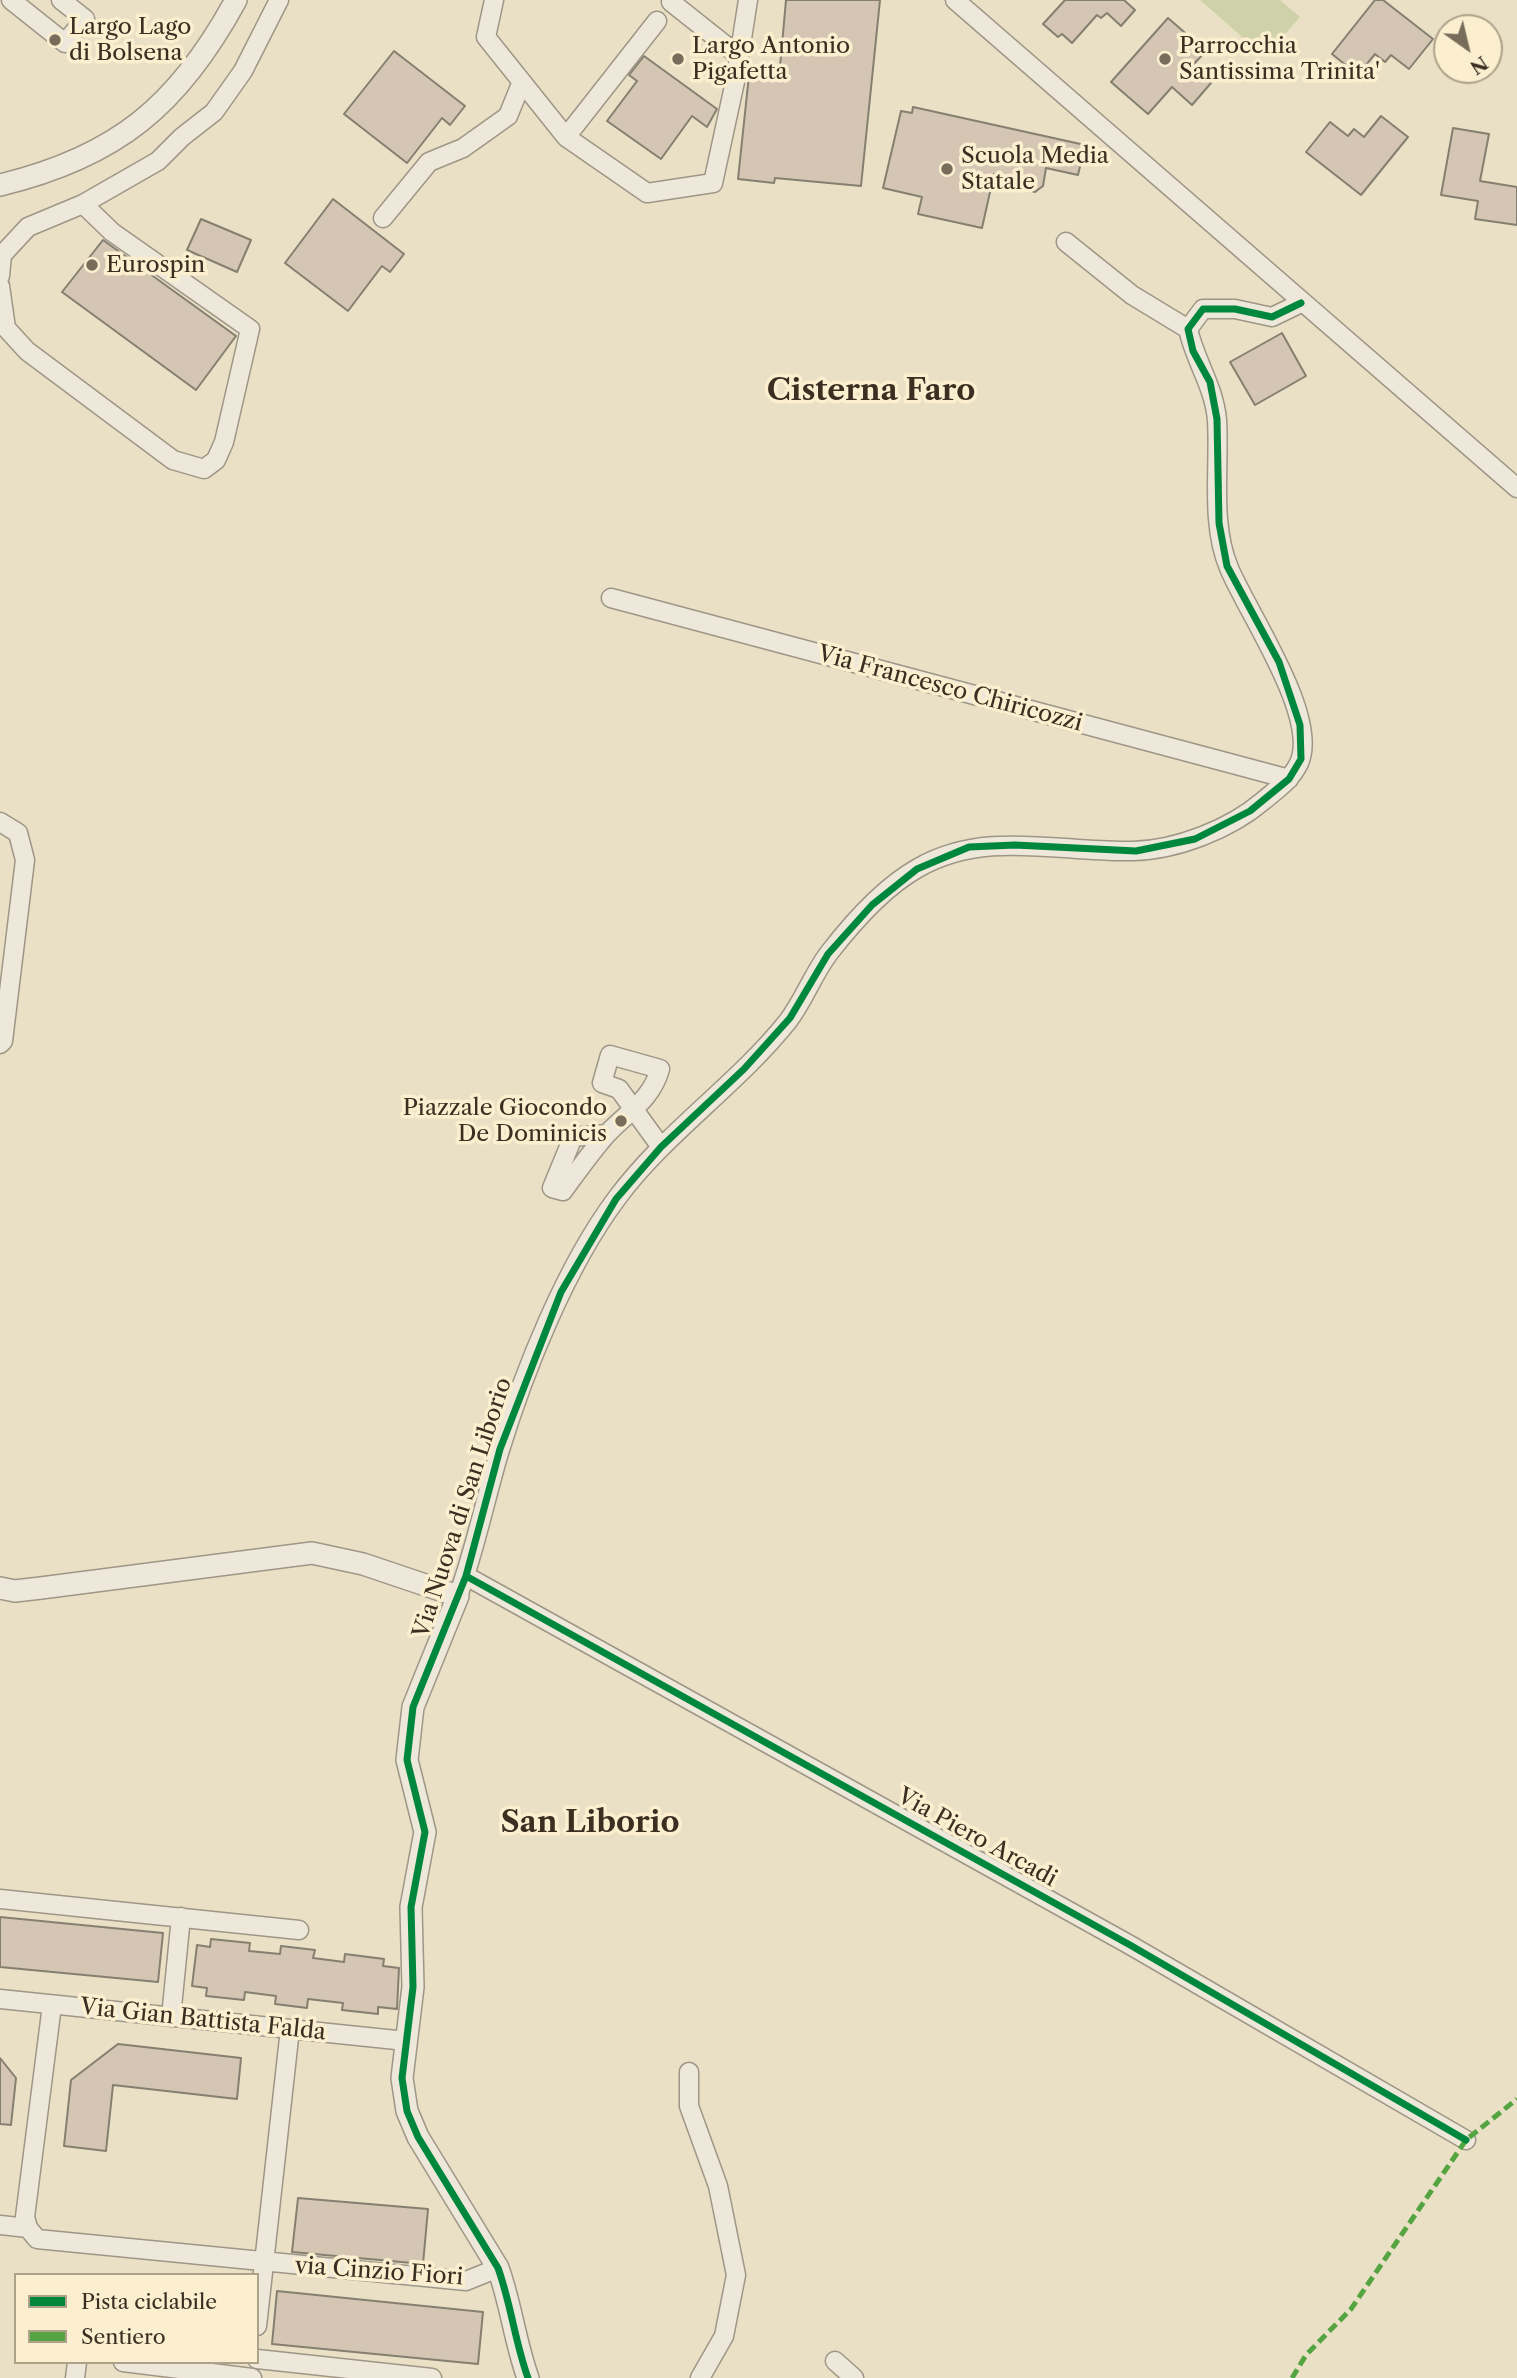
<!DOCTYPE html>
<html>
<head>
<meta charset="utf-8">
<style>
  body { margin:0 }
  #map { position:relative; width:1517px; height:2378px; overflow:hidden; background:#eae0c5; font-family:"Libre Caslon Text",serif }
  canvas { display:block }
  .legend { position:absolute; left:14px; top:2273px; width:245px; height:91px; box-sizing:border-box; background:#fbefd0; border:2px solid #aea28a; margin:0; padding:9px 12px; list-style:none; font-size:21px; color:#3b2f22 }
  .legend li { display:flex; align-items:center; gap:14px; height:35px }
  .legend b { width:35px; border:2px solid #aea28a }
  .north { position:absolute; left:1433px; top:14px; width:70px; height:70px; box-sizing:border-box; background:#fbefd0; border:2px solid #aea28a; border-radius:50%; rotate:146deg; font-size:19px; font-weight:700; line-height:28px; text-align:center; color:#3b2f22 }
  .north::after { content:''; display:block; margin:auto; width:24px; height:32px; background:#786d5b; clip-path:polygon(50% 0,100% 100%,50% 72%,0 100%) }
</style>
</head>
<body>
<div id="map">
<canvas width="1517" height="2378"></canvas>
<ul class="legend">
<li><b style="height:9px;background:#00873e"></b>Pista ciclabile</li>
<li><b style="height:9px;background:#54a441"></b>Sentiero</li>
</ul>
<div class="north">N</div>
</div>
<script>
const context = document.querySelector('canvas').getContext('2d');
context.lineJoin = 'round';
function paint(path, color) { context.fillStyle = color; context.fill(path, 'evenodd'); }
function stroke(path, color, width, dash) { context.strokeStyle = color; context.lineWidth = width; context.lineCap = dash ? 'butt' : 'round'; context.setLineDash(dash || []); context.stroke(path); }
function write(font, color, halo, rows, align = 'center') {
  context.font = font + ' "Libre Caslon Text",serif'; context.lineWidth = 7; context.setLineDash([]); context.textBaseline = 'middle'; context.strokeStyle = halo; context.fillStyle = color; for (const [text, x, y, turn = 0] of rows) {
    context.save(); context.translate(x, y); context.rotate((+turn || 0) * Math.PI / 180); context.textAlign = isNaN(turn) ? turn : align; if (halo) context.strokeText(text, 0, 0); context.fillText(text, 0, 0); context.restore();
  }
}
paint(new Path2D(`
  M1200 0H1280L1300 17 1265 57Z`), '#cfd2a8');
const building = new Path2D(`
  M786 0H880L861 186 775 178 774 183 738 179 749 75 779 78Z
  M1065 0H1124L1135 10 1121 26 1107 13 1101 18 1097 15 1072 43 1062 34 1058 37 1043 24Z
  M1375 0H1383L1433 39 1409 69 1391 55 1385 62 1375 54 1358 75 1332 54Z
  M1168 18 1206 51 1192 66 1211 83 1192 105 1172 87 1148 114 1111 82Z
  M394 51 465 106 450 125 442 118 407 163 344 114Z
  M644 56 717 109 707 127 692 116 661 159 607 121 637 81 629 75Z
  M913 107 1085 145 1078 175 1046 168 1043 186 1035 192 1025 189 1019 180 994 174 982 228 918 214 922 197 883 188 901 111 912 113Z
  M1381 116 1408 137 1361 195 1306 152 1330 122 1348 136 1354 129 1364 137Z
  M1453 128 1489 134 1480 181 1517 187V225L1475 219 1478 201 1441 195Z
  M333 199 404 254 390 272 382 266 348 311 285 263Z
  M201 219 251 240 237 272 187 250Z
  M103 240 236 336 196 390 62 292Z
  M1282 333 1306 376 1255 405 1230 362Z
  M0 1917 163 1933 158 1982 0 1967Z
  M211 1939 250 1943 249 1951 280 1954 281 1946 315 1950 313 1958 344 1962 345 1954 384 1959 383 1966 399 1968 397 2009 378 2007V2014L342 2010 343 2003 308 1999 307 2008 275 2004 276 1996 245 1992 244 2000 206 1996 207 1988 192 1986 197 1945 210 1947Z
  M118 2044 241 2058 237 2099 113 2085 106 2151 64 2146 71 2080Z
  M0 2058 16 2078 11 2125 0 2124Z
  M298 2198 428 2209 423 2264 292 2252Z
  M277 2291 483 2312 478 2364 272 2344Z`);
paint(building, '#d4c6b2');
stroke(building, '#857f70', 2);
const minor = new Path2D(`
  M11 0 65 43 85 19 61 0
  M494 0 486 37 566 137 647 193 713 183 736 77 748 0
  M955 0 1517 488
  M671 2 739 56
  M566 137 657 21
  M383 218 429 162 463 148 508 116 521 84
  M1066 242 1132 295 1188 329
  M0 276 2 255 28 227 83 204 158 161 182 137 214 112 243 71 279 0
  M0 286 6 328 27 351 173 460 204 469 216 460 224 442 250 329 112 232 83 204
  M611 598 1289 779
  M0 822 18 833 25 860 3 1041 0 1044
  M607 1134 573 1137 552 1188 563 1191C577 1172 591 1152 606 1135 627 1112 651 1101 660 1069L610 1055 602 1083 619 1089 661 1147
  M466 1576 1130 1945 1466 2140
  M458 1596C475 1550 485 1500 499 1453 524 1371 566 1266 617 1198 666 1132 737 1085 788 1021 804 1000 813 974 829 953 853 922 884 887 918 868 986 829 1060 853 1133 851 1177 850 1230 829 1263 801 1276 790 1291 780 1299 763 1320 717 1247 612 1229 568 1210 523 1220 468 1217 420 1214 386 1195 361 1188 329L1203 309H1235L1272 317 1301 303
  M0 1899 299 1930
  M0 1999 406 2041
  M52 2005 25 2217 28 2228 37 2239 466 2281 498 2268
  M171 2017 181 1917
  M689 2072V2106L718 2186 736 2275 724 2336 700 2378
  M0 2225 28 2228
  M257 2326 290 2029
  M257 2359 432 2378
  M835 2361 854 2378
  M123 2362 252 2378
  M75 2378 77 2362`);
const tertiary = new Path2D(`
  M0 185C117 157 179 105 236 0
  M0 1588 15 1591 41 1588 312 1553 363 1564 458 1596 413 1707 407 1760 425 1832 411 1907 413 1987 402 2078 407 2111 418 2137 498 2268C511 2304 515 2342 528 2378`);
stroke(minor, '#9e9686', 21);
stroke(tertiary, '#9e9686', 24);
stroke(minor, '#ede8da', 18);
stroke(tertiary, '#ede8da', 21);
stroke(new Path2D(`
  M1292 2378 1306 2355 1351 2309 1466 2140 1517 2099`), '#54a441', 5, [10, 5]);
stroke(new Path2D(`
  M466 1576 1130 1945 1466 2140
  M528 2378C515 2342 511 2304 498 2268L418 2137 407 2111 402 2078 413 1987 411 1907 425 1832 407 1760 413 1707 466 1576 500 1449 561 1292 616 1199 661 1147 744 1069 790 1018 828 954 872 905 917 869 969 847 1015 845 1136 851 1195 839 1250 811 1289 779 1301 759 1300 725 1279 662 1227 566 1219 523 1217 419 1210 382 1193 351 1188 329 1203 309H1235L1272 317 1301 303`), '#00873e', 7);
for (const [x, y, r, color] of [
  [55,40,7,"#786d5b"],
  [678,59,7,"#786d5b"],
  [1165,59,7,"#786d5b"],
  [947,169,7,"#786d5b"],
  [92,265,7,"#786d5b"],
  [621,1121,7,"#786d5b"]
]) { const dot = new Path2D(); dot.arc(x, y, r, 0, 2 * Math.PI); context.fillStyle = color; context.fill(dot); stroke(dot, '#fbefd0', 2.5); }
write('23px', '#3b2f22', '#fbefd0', [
  ["Largo Lago",69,27],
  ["di Bolsena",69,53],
  ["Largo Antonio",692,46],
  ["Pigafetta",692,72],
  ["Parrocchia",1179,46],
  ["Santissima Trinita'",1179,72],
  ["Scuola Media",961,156],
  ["Statale",961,182],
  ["Eurospin",106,265],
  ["Piazzale Giocondo",607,1108,"right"],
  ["De Dominicis",607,1134,"right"]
], 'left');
write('23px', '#3b2f22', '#fbefd0', [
  ["Via Francesco Chiricozzi",950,689,15],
  ["Via Nuova di San Liborio",463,1508,-72],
  ["Via Piero Arcadi",977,1838,29],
  ["Via Gian Battista Falda",203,2020,6],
  ["via Cinzio Fiori",379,2272,4]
]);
write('bold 30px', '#3b2f22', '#fbefd0', [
  ["Cisterna Faro",871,391],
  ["San Liborio",590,1823]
]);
</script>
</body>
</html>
